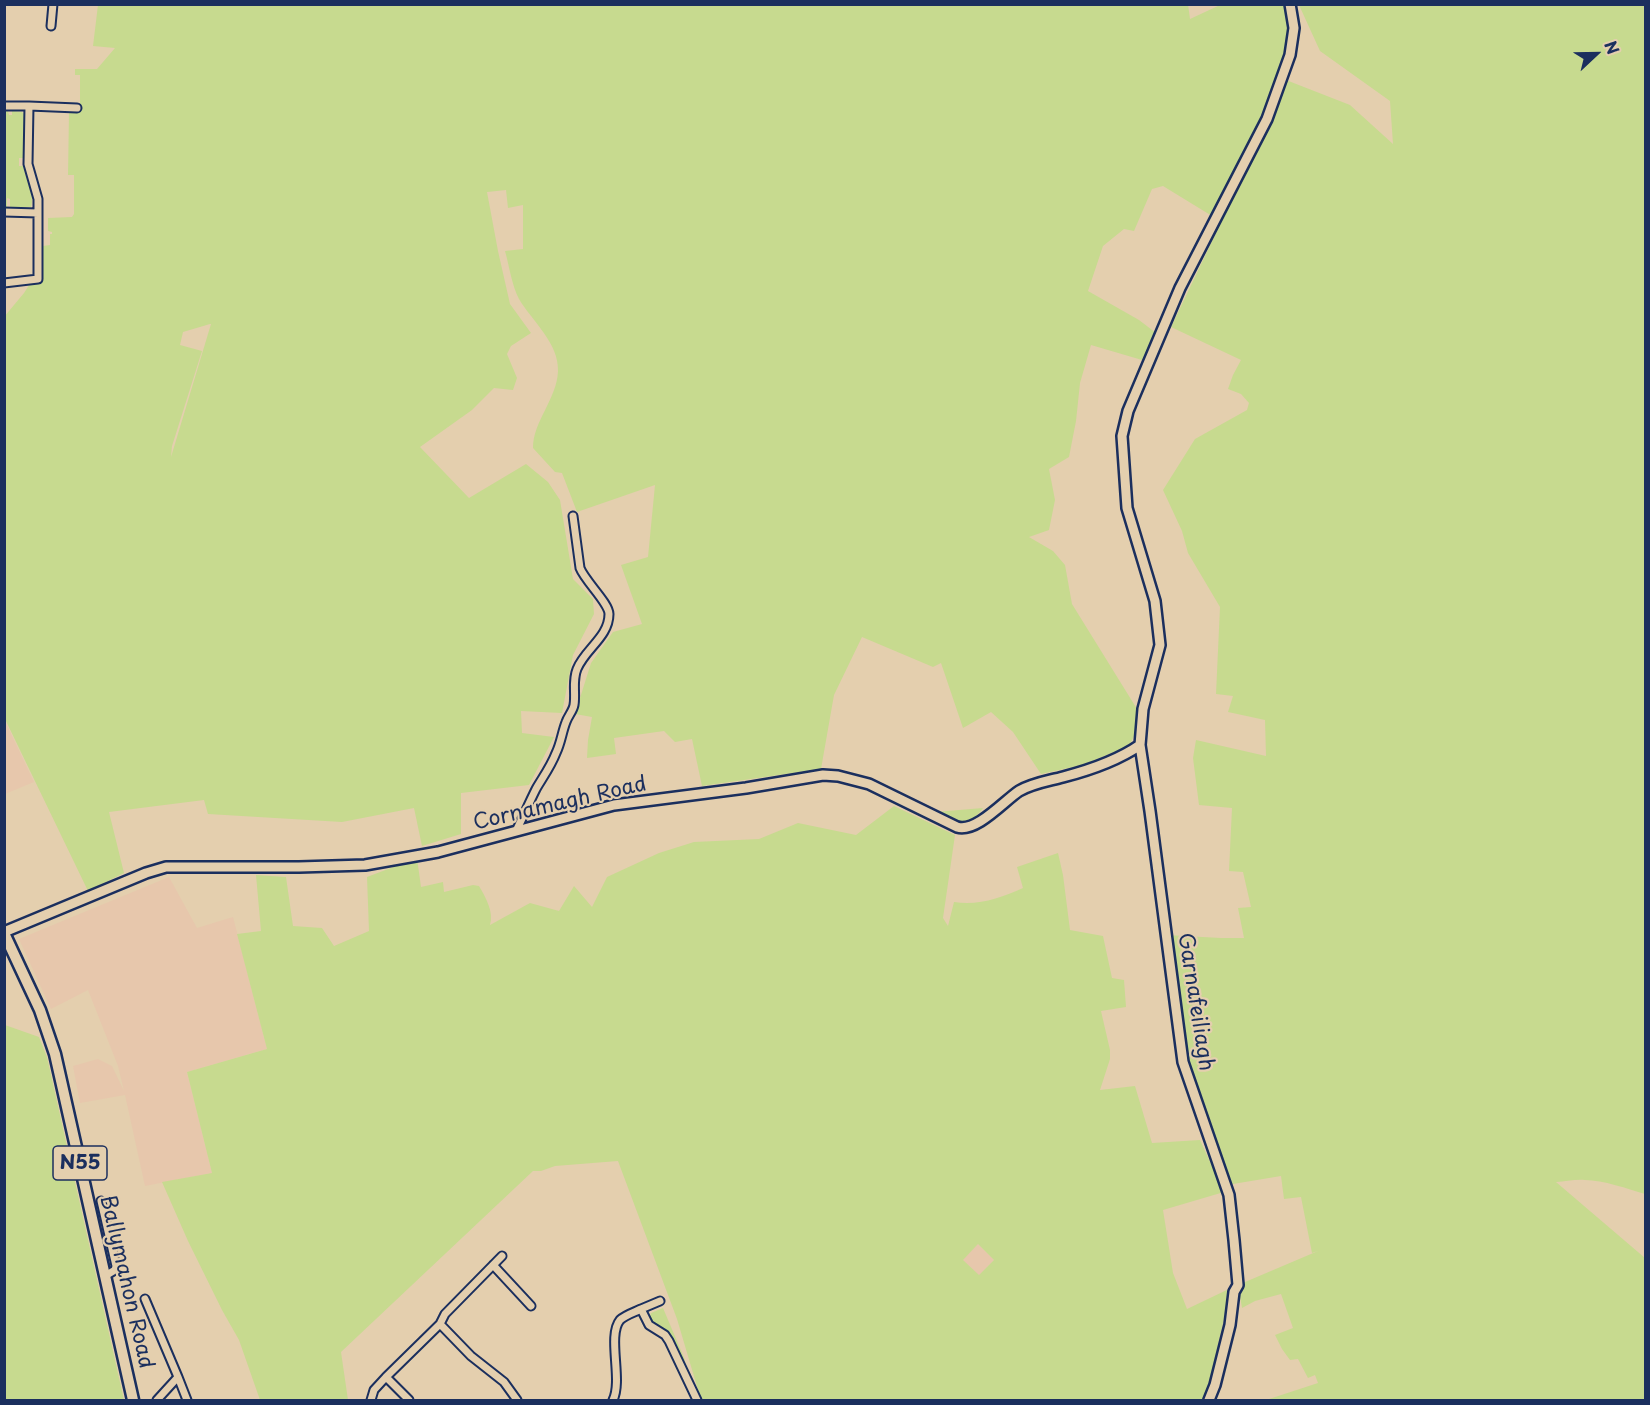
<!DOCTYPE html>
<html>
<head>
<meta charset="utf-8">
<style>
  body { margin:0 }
  #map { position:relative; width:1650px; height:1405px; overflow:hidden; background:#e4cfae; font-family:"Playpen Sans",sans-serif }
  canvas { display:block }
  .frame { position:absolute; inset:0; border:6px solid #1b2f5e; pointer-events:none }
  .north { position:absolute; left:1566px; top:24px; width:60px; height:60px; -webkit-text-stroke:4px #e4cfae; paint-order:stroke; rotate:68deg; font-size:16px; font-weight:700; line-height:24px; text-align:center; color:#1b2f5e }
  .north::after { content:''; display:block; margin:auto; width:21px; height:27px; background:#1b2f5e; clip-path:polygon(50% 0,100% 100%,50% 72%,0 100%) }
</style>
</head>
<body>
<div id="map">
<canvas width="1650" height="1405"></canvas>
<div class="frame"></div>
<div class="north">N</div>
</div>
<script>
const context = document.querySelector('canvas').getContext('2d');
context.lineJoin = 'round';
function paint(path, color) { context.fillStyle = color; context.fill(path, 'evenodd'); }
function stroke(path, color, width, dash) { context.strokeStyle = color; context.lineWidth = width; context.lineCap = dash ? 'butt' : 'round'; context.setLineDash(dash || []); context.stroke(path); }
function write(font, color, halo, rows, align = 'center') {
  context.font = font + ' "Playpen Sans",sans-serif'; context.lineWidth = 4.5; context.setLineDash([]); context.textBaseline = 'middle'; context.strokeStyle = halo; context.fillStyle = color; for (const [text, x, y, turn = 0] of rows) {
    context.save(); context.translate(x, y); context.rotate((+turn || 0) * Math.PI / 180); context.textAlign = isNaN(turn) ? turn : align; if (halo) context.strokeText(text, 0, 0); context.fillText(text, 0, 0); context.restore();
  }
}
paint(new Path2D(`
  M4 719 34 782 5 794H4Z
  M169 877 197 928 233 917 267 1049 187 1072 212 1173 145 1186 125 1095 80 1103 73 1066 98 1059 112 1066 124 1091 118 1066 88 990 51 1009 19 939Z
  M978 1244 994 1260 979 1276 962 1260Z`), '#e7c7ac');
paint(new Path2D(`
  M1188 4 1190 19 1220 5H1284L1289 33 1286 54 1271 102 1247 154 1212 216 1163 186 1152 189 1134 231 1124 229 1103 246 1088 291 1139 320 1156 333 1142 360 1091 345 1080 383 1076 421 1069 457 1049 469 1055 500 1049 530 1029 537 1053 551 1065 565 1072 604 1137 709 1135 734 1129 746 1082 765 1041 774 1013 732 991 712 963 728 941 663 933 667 862 637 834 695 821 769 702 786 692 739 675 742 664 731 614 738 616 754 587 758 588 740 592 717 575 714 591 663 613 632 642 624 621 565 648 557 655 485 577 512 562 473 555 472 533 448C533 421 557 399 558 371 559 343 532 321 519 299 512 286 509 265 505 251L523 249V205L508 208 506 190 487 192 498 251 510 304 531 333 511 346 507 354 517 378 513 390 494 388 472 410 420 447 469 498 526 464 548 482 560 500 573 579 593 599 594 614 573 655 562 713 521 711 522 733 554 737 529 785 461 793V834L422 846 414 808 342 822 208 814 204 800 109 812 124 873 88 891 5 719 4 317 24 293 42 265 43 246 50 245V234H52V232L48 231V218L72 217 74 214V175H68L69 113H78L80 105V75H75V69H97L115 48 93 46 98 5ZM210 324H211L171 457 172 446 202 351 180 345 183 332Z
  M1299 5H1645V1194C1628 1189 1603 1180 1585 1180 1575 1179 1565 1182 1556 1182L1645 1258V1400H1266L1318 1383 1315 1375 1308 1378 1298 1359 1290 1360 1282 1349 1275 1335 1293 1328 1281 1294 1255 1301 1242 1308 1238 1285 1318 1251 1312 1253 1301 1197 1284 1199 1281 1176 1227 1185 1188 1057 1166 935 1221 938H1244L1238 908 1251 907 1243 872 1229 871 1232 808 1199 805 1193 758 1196 740 1266 756 1265 720 1228 712 1233 696 1216 694 1220 607 1188 553 1182 531 1163 490 1195 439 1247 410 1249 403 1241 394 1228 389 1233 375 1241 360 1171 327 1281 97 1286 80 1350 105 1393 144 1390 101 1320 51Z
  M5 111H8L9 115H12V111L22 112 24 114 23 158H19V166H23C26 179 35 196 31 207H10V199L7 198V207H5Z
  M894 806 955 835 943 918 948 926 954 902C978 906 1001 898 1023 888L1017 867 1058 853 1063 875 1070 930 1103 936 1112 978 1124 980 1126 1007 1101 1011 1110 1050V1059L1100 1090 1135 1086 1152 1143 1200 1140 1224 1192 1163 1210 1173 1273 1187 1309 1231 1288 1208 1388 1203 1400H701L677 1319 618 1161 555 1166 541 1171H533L341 1352 348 1400H260L239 1340 222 1310 188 1241 162 1182 212 1173 187 1072 267 1049 237 934 261 931 256 875 286 877 293 926 322 928 334 946 369 931 367 877 417 858 421 887 443 882 444 892 473 885 479 886C486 898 494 912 490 925L530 903 559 911 574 886 592 907 607 877 659 853 694 842 759 839 798 823 856 835ZM978 1244 994 1260 979 1275 963 1260Z
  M983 808C967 830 956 823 935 812Z
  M5 1025 39 1037 47 1057 124 1400H5Z
  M663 1308 685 1360 683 1361 671 1337 668 1333 654 1325 649 1319 651 1313Z`), '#c7da8f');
const street = new Path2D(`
  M51 26 53 4
  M4 106H29L28 164 38 199V279L4 283
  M29 106 77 108
  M4 212 38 213
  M516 831C523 817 529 803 536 789 543 777 551 766 556 753 561 743 562 732 566 722 568 716 573 711 574 705 576 693 572 681 577 669 585 649 609 637 609 614 609 603 585 581 580 568L573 516
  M101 1201 116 1266 115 1270 105 1276
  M493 1265 531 1306
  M145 1299 178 1377
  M641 1309 660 1301
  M440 1324 445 1314 502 1256
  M386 1377 440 1324 471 1356 504 1382 517 1400
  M157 1400 178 1377 187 1400
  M371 1400 374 1390 386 1377 409 1400
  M613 1400C623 1380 607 1336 620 1320 625 1315 635 1312 641 1309L649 1325 665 1335 669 1341 697 1400`);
const secondary = new Path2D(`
  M4 932 146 873 166 867H299L365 865 438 852 614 805 746 788 823 775 838 776 869 784 957 827C976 833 1004 801 1019 791 1033 783 1048 781 1063 777 1090 770 1117 761 1140 745
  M1209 1400 1215 1385 1230 1325 1234 1292 1238 1285 1234 1240 1229 1195 1183 1062 1150 811 1140 745 1143 709 1160 645 1155 601 1127 508 1122 436 1128 411 1180 288 1267 119 1290 55 1294 28 1290 4`);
const primary = new Path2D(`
  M4 933 40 1010 55 1054 133 1400`);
stroke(street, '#1b2f5e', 11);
stroke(secondary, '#1b2f5e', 14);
stroke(primary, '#1b2f5e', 15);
stroke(street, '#e4cfae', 7);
stroke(secondary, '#e4cfae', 9);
stroke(primary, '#e4cfae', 10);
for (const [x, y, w] of [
  [80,1163,54]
]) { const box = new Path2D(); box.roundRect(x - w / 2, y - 17, w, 34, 4.5); context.fillStyle = '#e4cfae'; context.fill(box); stroke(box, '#1b2f5e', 1.5); }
write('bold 20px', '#1b2f5e', null, [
  ["N55",80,1163]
]);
write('21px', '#1b2f5e', '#e4cfae', [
  ["Cornamagh Road",560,804,-13],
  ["Garnafeiliagh",1195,1002,81],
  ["Ballymahon Road",126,1282,77]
]);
</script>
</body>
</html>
